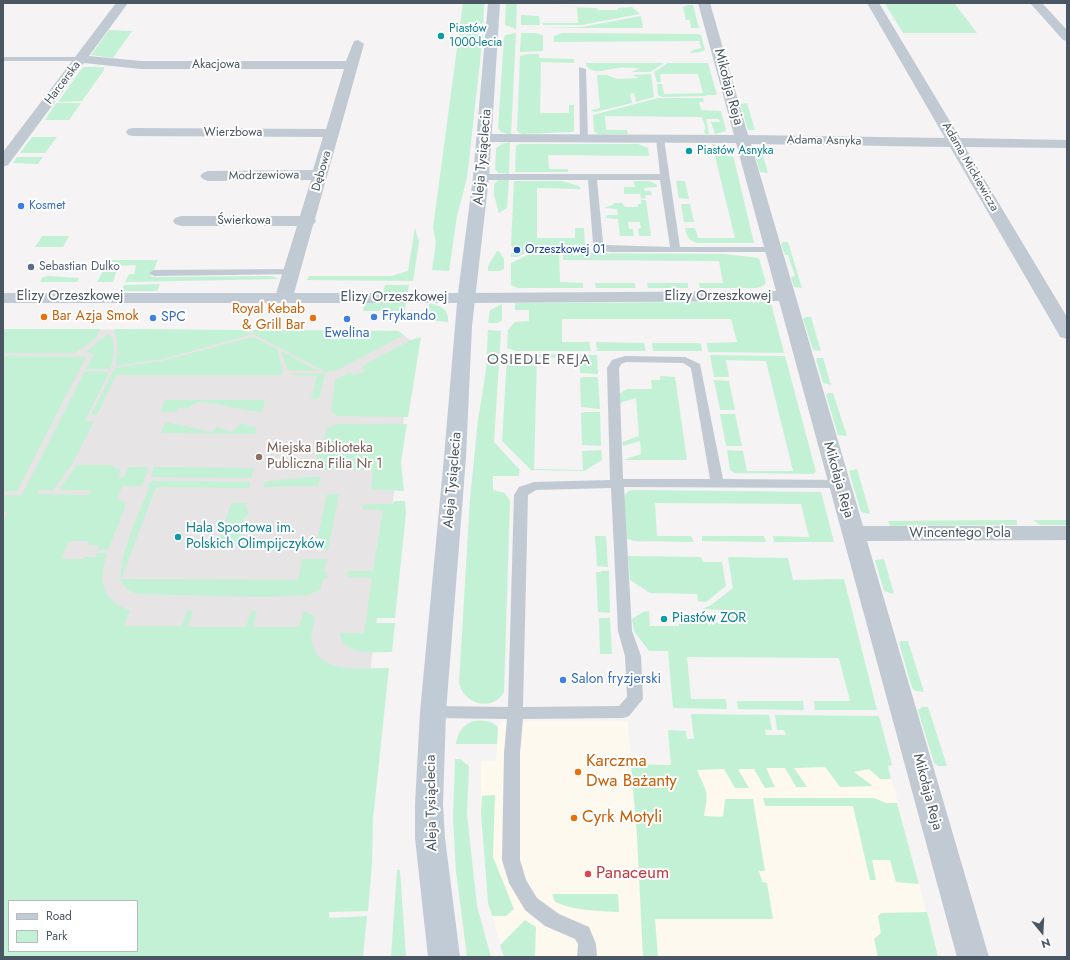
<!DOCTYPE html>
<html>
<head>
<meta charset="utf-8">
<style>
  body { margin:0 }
  #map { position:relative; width:1070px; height:960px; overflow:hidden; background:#f5f3f3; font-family:Jost,sans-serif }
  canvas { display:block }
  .frame { position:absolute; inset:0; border:4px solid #4a5661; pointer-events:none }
  .legend { position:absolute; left:8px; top:900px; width:130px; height:52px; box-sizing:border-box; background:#fff; border:1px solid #b7bbc0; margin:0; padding:5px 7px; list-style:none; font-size:12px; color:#4a5661 }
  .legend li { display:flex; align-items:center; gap:8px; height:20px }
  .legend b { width:20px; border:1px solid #b7bbc0 }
  .north { position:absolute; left:1022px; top:912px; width:40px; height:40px; -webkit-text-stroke:3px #fff; paint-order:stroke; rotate:162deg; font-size:11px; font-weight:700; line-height:16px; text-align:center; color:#4a5661 }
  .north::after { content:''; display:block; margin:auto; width:14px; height:18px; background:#4a5661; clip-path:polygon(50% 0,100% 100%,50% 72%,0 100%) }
</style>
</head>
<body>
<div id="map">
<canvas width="1070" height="960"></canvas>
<div class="frame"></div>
<ul class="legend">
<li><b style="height:5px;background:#c1cbd6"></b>Road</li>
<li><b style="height:11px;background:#c3f1d5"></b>Park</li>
</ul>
<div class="north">N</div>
</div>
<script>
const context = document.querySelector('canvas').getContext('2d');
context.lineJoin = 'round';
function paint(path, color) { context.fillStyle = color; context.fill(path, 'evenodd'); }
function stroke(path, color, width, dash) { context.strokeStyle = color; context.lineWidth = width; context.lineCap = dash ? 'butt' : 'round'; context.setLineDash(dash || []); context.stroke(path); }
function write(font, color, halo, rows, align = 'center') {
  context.font = font + ' Jost,sans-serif'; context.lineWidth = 4; context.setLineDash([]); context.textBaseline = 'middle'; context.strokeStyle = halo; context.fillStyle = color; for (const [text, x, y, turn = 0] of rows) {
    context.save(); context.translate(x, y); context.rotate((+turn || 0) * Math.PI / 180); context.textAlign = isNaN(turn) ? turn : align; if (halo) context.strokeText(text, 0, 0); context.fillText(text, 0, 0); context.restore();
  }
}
paint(new Path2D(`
  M502 721H628L631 764 888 765 938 957H504L488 903 481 813V761H496L498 728Z`), '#fdf9ef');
paint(new Path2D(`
  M3 329 398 331 417 345 403 424 368 687 63 682 3 575Z`), '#e6e4e5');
paint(new Path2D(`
  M463 3H484L483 35 467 178 457 216 449 271 432 270 436 242 433 228Z
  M506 3H517L516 29 505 25Z
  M885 4H955L977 33H903Z
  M688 5H693L699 28H691L690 20H686L683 7Z
  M545 6 597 8 598 10H618V8L632 7 640 14 581 25H543V23H578L577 7Z
  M521 15 539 16 540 25H521Z
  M641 16 643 28H543L582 27Z
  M109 30 132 31 113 58 91 55Z
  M516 33 511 135 501 132 498 128 504 37 506 35Z
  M521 33H536L543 35V51L520 52Z
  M562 33 698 34 701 35 705 50 700 52 690 53 693 50 701 48 699 41 554 42V36Z
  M529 54H539V58L574 59V63L541 62 540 113H569V105H574V131L572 132 522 134 517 131 520 56Z
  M585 63H664L650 72H632L639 68C632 68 624 67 617 68 607 69 591 77 585 63Z
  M668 63H708L717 95H706V96L662 97 658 95 657 84H662L664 94 703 93 698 74H660L661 82H657L654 72Z
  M83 67H104V70L82 101 58 102Z
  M651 74 654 97 636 102 634 93 630 94 632 103 595 112 592 111 591 110 600 108 597 75H607L617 79 639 78 632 75Z
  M658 98H703L704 102H699L701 110 721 111 726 131 715 134 711 122H720L719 119H706L709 134H705L704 130 706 129 702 117 605 116 606 130H627L628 134H599L594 132 593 115Z
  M56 103H81L69 120H45Z
  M747 103 755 130H748L740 104Z
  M32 137H57L45 153H20Z
  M510 142 509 174 499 173 495 170 496 148 502 144Z
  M520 144H638L648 148 649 156 548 155 549 169H568V172H515L516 145Z
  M712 144 731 147 754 243H698C689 241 687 237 685 228H695L698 238H735Z
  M753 149H761L768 173 760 172Z
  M17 157H43L38 164 13 163Z
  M509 178 507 208 499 213 494 195V184L498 180Z
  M514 181H562L579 186 581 189 537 188V238H575V228H584L585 246 571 251H526L525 253 517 257H511V253H520V247L511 246Z
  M634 181H650L657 185V187L644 188 645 191H651L652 195H645L646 198 641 199 640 194H624V187H635Z
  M676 181H685L689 199 679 198Z
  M641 200H646L651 236H639L638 229 641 228 640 222H628L629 229H633L634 236H620L618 219 605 218 607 215H618L617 209 603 208 613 205 614 203H622L625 207H638V204H641Z
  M681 204H690L694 222H684Z
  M415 228 419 242 413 281 307 280 309 276H392L408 271Z
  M42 236H69L63 247H35Z
  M783 242H788L802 288 794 287 791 277 795 276 788 255H785L781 244Z
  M497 251H499L504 259V269L500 271H488V266Z
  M532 253H559L560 282 583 283V288H518L511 285V263Z
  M563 253 724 254 759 258 766 283 763 286 757 288H700L699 283H723L719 261 563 260Z
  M109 260H158L151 277 271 276 280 279 125 282 129 274H134L136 265 118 266 113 282H97Z
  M47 276 79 278 77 282H40L42 278Z
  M595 283H635V288H596Z
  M647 283H688V288H648Z
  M160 284 157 291H124L122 289 124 285Z
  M385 285H409L408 292 383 293Z
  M766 302 771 303 784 353 708 352 707 343 737 342 731 319H562V342H589L591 351H516L507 348 508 330 515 322 529 321V310H515V303Z
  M365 303H406L405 310 403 311H363Z
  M429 303C441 306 449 309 448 322L427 320Z
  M502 304V320L498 323H488L490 310Z
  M806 317H811L821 351 813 350 803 319Z
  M3 329H100L96 338 75 353H3Z
  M115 329 246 330 245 332 250 335 162 359 116 366C117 354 120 342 114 332Z
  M252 330 398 331 404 335 337 370 326 372 253 334Z
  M488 330 501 331 494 442 521 471H519V476H493V490L505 493 510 501 504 692C493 712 464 705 459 683L470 499 478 420 486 370Z
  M108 334C117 340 114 361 110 369H86L94 354 86 352Z
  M253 337 277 349 283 370 282 375H116L97 415H91L115 368 162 361Z
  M421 337 408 417 338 416 331 411 335 380 350 372 353 375 365 372 362 366 411 340Z
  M596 342 644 343 646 351H597Z
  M652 343H699L701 344 702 351H653Z
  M281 351 318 371 288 370Z
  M516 354 597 355 598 374 580 373V358L537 357 534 469 583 470 582 451 601 450 602 460 584 471 531 470 502 441 507 357Z
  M710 355 785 356 816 472 813 474 735 473 730 470 727 450 743 451 747 471H793L766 361 726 360 729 377H714Z
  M3 356 86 357 17 491H3Z
  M818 358H823L831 385 823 383 816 359Z
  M85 371 109 372 85 421H94L72 464 53 490H39L37 494 88 495 90 490H59L77 465H113V468L120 469 119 478H123L129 467H149L142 486H122L117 499 124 502 125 507 108 550H98L99 545H88L89 541H69L61 559H83L84 557H96L97 553H107C105 561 102 571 102 578 103 594 115 607 130 610L124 626H182L187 610 193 611 188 627H246L251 611H257L253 627H299L304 611 315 617C314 624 310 634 312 642 317 675 367 668 389 668L373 819 372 863 368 911 329 912V918L367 916 363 957H3V521L8 512 3 511V495H22ZM9 901H137V951H9Z
  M294 373 325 374 319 398 311 399 317 376 293 375Z
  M660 376 675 377 687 460H623L641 454 640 441 623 446 622 442 639 436 636 398 620 403 619 394 627 389H652L651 380H660Z
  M584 377H598L600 409 581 407 580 378Z
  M714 380 729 381 735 410H720Z
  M828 393H833L847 436 838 435 826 395Z
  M165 400H265L262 412C247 412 205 399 195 403 192 404 189 408 187 409L179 407 176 412H160Z
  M585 412H600L601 446 582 445 581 413Z
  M720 414H735L742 446H726Z
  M166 422 212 432 217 427 232 432 242 423 251 427H257L255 434 161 433Z
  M336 424H407L401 462 404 491 371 489 373 470H314L320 442H324L327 429Z
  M154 467 254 468 251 478 151 477Z
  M857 469 870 514 861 512 849 471Z
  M304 477H320L318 486 263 487 265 482Z
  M150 481 250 482 249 488 156 487 121 579 298 580 302 559H327L324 571 328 573 327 578 323 579 320 590 308 595 261 597 137 594 128 590 121 582C118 556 140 511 150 486H148Z
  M633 490 821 492 834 542H774L773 536 809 537 801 504 655 503 657 536H691L694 542 635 541 627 539 624 496 628 491Z
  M327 494H339L328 550H315Z
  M394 501H405L406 514 395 618H377L376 623H395L392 652C376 652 341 656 340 633H364L372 578 348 577 347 573 350 571H373L383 510 362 509 364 505 368 504H393Z
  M231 503H246V508L249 514 244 518 242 524 247 527V531L238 538 233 549H217Z
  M1013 520H1017V525L890 526 888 521Z
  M1033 520H1067V525H1040Z
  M595 536H606L608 567 597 566Z
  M702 536H764L766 542 702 541Z
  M628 556 701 557 703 562H722L726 586 706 602 698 601 697 594 650 593 630 580Z
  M728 557 788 558 793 580 844 579 877 710H815L814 701H850L839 658 687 657 691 699H726L727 709 673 708 668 651H649L634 631 632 619 643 612 649 611 650 626H679V620H702L703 623H723L721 610 702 609 711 605 733 588Z
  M884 559 894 594 884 591 875 560Z
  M601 571H609L610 613 598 612 596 572H601Z
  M599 618H610L612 654H600Z
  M901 641H908L924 692 916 691 912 688 899 643Z
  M737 701H803L804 710 738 709Z
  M922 707H928L947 766H938L934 763 918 710Z
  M691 714 769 715 772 730H765L766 735H786L784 730H777L775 715 879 716 892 765 888 766 891 779H880L869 769 854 772 873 786 840 787 825 767 794 768 807 787H796L785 768H766L775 787 765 788 754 769H738L749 788H735L724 769 697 770C707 794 709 789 704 816L723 817 725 799H753L765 871H759L762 881H760L767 883 773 919H655L658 957H643L637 836 631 764 671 765 668 730 686 731 687 739H694Z
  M473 721C484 721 491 719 498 728L497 744H456C458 732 462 726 473 721Z
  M455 759H460L469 766 467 814 477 906 491 957H467L456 871 453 817Z
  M495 795 493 857 514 909 506 916H492L488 903 481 813 482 796Z
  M763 798H874L886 803H897L919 884 896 882 890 860H872L876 880H870L853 806H765Z
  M397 870H400L406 957H391Z
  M552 894H618L619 912C597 911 576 911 555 902Z
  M927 912 938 957H878L874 939 881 933 878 916 881 913Z
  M525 920 536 927 535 957H504L500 945Z`), '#c3f1d5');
paint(new Path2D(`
  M3 57H80L84 59 80 61H3Z
  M579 67 586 69 588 139 584 142 580 139Z
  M660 136 664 139 680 247H774L778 248 779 250 778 252H610L599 250 593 243 588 180H481L476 177 481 174H660L656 139ZM597 180H660L670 247 606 245 603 242Z
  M293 269 297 270 298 272 297 274 154 276 149 273 154 270Z
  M625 356 685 357 700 364 723 479 840 480 845 481 847 484 845 487 840 488 624 487 632 631 641 656 643 699 629 716 623 718 523 719 520 753V860L526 880 537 898 559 914 589 927 596 944 597 957H577L578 944 575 939 545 926 525 910 509 883 502 860 504 753 507 719 433 718 427 716 425 712 427 708 433 706 508 707 514 495 519 487 534 482 610 480 607 368 612 360ZM626 362 683 363 691 368 710 479H623L619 368 621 364ZM611 488 618 631 625 656 627 697 619 706 523 707 528 495 536 490Z`), '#c1cad2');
paint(new Path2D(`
  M116 3H128L89 56 141 61H346L354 41 358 40 364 44 315 219 316 221 313 225 293 297 290 301 284 302 278 301 275 297 297 226H181L175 224 173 221 175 218 181 216H300L311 180 208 181 203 179 200 176 203 173 208 171 313 170 323 137 133 136 128 135 126 132 128 129 133 128 326 129 344 69H141L84 63 8 165 3 167V152Z
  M698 3H710L748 135 945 138 867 3H879L960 138 1067 140V148L965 147 1067 317V339L1060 337 1058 333 950 147 751 144 863 526H1067V540L867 541 989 957H957L779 301 467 303 461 302 458 298 461 294 467 293 776 291 736 143 484 142 479 141 477 138 479 135 484 134 734 135Z
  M1030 3H1042L1067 30V41L1063 40Z`), '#c1cad2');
paint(new Path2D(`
  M488 3H500L489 177 472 326 466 457 446 712 443 804 445 838 460 957H428L415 838V804L420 712 444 457 457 303H3V293H458L473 177Z`), '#c1cbd6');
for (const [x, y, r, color] of [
  [441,36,4,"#0f9aa8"],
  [689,151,4,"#0f9aa8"],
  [21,206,4,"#3f7fe0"],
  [517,250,4,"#1a4fb4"],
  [31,267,4,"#5c6f8a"],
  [44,317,4,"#e8710a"],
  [374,317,4,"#3f7fe0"],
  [153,318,4,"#3f7fe0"],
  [313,318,4,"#e8710a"],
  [347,319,4,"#3f7fe0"],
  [259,457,4,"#8d6e63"],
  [178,537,4,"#0f9aa8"],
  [664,619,4,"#0f9aa8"],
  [563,680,4,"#3f7fe0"],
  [578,772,4,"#e8710a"],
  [574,818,4,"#e8710a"],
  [588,874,4,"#e0444e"]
]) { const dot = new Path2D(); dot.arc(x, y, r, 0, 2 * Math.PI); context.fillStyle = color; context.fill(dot); stroke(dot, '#fff', 1.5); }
write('12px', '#0d838f', '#fff', [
  ["Piastów",449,29],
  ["1000-lecia",449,43],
  ["Piastów Asnyka",697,151]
], 'left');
write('12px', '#4a5661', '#fff', [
  ["Akacjowa",216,65],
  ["Harcerska",63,83,-53],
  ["Wierzbowa",233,133],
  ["Adama Asnyka",824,141,1],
  ["Adama Mickiewicza",970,167,60],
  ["Dębowa",322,171,-74],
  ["Modrzewiowa",264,176,-1],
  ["Świerkowa",244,221]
]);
write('12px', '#366cbe', '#fff', [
  ["Kosmet",29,206]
], 'left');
write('12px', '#164399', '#fff', [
  ["Orzeszkowej 01",525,250]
], 'left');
write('12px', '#4e5e75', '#fff', [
  ["Sebastian Dulko",39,267]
], 'left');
write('14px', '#4a5661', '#fff', [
  ["Mikołaja Reja",728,87,75],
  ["Aleja Tysiąclecia",483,157,-85],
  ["Elizy Orzeszkowej",70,297],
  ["Elizy Orzeszkowej",718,297],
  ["Elizy Orzeszkowej",394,298],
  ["Aleja Tysiąclecia",453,480,-85],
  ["Mikołaja Reja",838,480,74],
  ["Wincentego Pola",960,534],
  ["Mikołaja Reja",927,792,75],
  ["Aleja Tysiąclecia",432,803,-91]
]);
write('14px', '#c56008', '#fff', [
  ["Royal Kebab",305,310],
  ["& Grill Bar",305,326],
  ["Bar Azja Smok",52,317,"left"]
], 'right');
write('14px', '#366cbe', '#fff', [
  ["Frykando",382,317],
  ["SPC",161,318],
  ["Ewelina",347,334,"center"],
  ["Salon fryzjerski",571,680]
], 'left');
write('14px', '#785e54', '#fff', [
  ["Miejska Biblioteka",267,449],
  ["Publiczna Filia Nr 1",267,465]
], 'left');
write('14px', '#0d838f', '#fff', [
  ["Hala Sportowa im.",186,529],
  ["Polskich Olimpijczyków",186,545],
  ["Piastów ZOR",672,619]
], 'left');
context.letterSpacing = '1px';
write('15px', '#5f6368', '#fff', [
  ["OSIEDLE REJA",539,360]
]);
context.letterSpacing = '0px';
write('17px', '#c56008', '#fff', [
  ["Karczma",586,762],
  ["Dwa Bażanty",586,782],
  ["Cyrk Motyli",582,818]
], 'left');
write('17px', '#be3a42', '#fff', [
  ["Panaceum",596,874]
], 'left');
</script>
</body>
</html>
